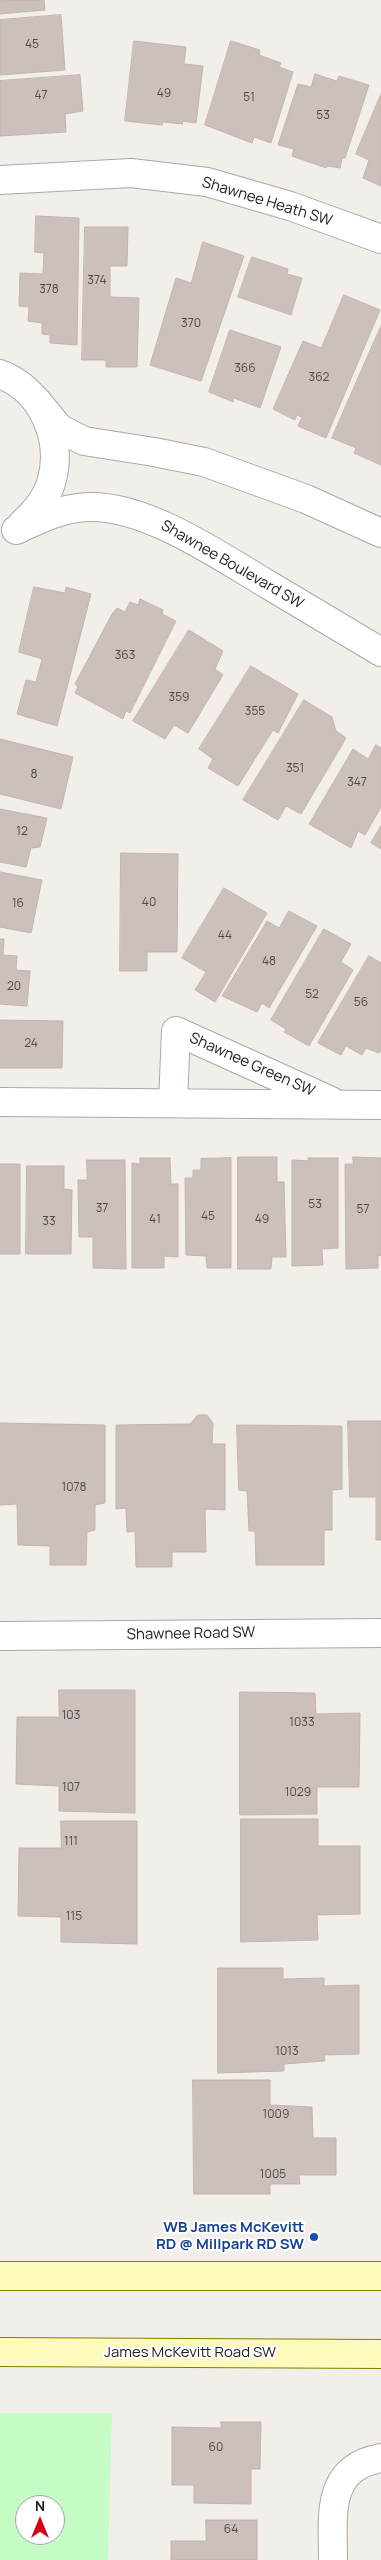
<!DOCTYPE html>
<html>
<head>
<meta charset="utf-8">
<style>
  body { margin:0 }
  #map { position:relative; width:381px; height:2560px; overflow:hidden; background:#f2eee9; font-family:Manrope,sans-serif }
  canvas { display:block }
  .north { position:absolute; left:15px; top:2495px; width:50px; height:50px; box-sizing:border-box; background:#fff; border:1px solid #a7a7a7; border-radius:50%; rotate:0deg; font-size:14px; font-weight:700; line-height:20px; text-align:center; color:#222 }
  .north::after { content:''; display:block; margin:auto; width:18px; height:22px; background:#d40012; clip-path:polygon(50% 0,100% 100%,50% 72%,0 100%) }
</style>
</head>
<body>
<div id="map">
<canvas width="381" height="2560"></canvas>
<div class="north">N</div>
</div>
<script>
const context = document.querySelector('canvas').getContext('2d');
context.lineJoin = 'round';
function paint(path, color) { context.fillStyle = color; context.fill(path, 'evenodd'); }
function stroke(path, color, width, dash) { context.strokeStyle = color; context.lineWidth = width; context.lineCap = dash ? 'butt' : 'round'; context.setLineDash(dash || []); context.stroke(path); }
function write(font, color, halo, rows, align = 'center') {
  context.font = font + ' Manrope,sans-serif'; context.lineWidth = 4; context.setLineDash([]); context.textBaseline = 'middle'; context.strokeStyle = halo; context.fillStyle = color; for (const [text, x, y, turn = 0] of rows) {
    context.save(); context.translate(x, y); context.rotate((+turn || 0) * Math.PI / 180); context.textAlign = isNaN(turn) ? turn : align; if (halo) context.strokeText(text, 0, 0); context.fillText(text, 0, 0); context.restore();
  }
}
paint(new Path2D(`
  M0 2413H112L108 2560H0ZM25 2505H55V2535H25Z`), '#c6fcc6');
const building = new Path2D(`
  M0 0H44L45 10 0 14Z
  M61 15 65 70 0 75V20Z
  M134 41 186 47 184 64 203 66 196 123 182 121 183 124 163 122 162 125 125 121Z
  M231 41 260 50 259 55 281 63 279 67 293 72 271 143 254 137 252 143 205 125Z
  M315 74 337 81 339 76 369 85 345 158H342L340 168 328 166 326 168 292 156 294 149 278 145 298 84 311 87Z
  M80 75 83 111 65 114 66 132 0 136V81Z
  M381 94V186L363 178 369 160 356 154Z
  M36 216 79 218 77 345 50 343V335L42 334V323L28 321 29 307 19 306 20 273 43 274 44 253 35 252Z
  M85 227H128L127 266H110V297L139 298 137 367H106V360H82Z
  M203 242 244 256 201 381 150 365 176 278 191 283Z
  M252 257 288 269 287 274 302 278 291 315 238 297Z
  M344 295 380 310 326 438 298 426 302 417 297 415 295 420 273 409 303 341 321 348Z
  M381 326V465L354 453 356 448 332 438Z
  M230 330 281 347 260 408 234 398 233 402 209 392Z
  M34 587 65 593 66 587 91 594 57 726 17 714 26 680 36 682 42 659 19 652Z
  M140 599 163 610 162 614 176 621 130 713 126 711 123 719 75 693 78 687 75 684 112 614 117 608 125 612 130 602 138 605Z
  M189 630 223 651 215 669 223 675 188 733 174 725 165 739 133 721Z
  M251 666 298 694 278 733 273 730 238 786 208 768 213 759 199 749Z
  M304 700 332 717 336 731 346 738 301 814 286 806 278 820 243 800Z
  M0 739 73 757 61 809 0 794Z
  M376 745 381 748V807L365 835 358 831 351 848 309 824 353 749 368 759Z
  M0 809 47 818 40 847 31 848 26 867 0 862Z
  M381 826V849L371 843Z
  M121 853 178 854 177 952H147V971H120Z
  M0 872 42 880 31 933 0 927Z
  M224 888 267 913 215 1002 195 990 206 972 182 958Z
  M289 911 317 926 269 1008 262 1003 257 1012 222 996 267 921 279 928Z
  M324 929 351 944 341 962 353 970 309 1046 284 1032 286 1029 271 1020Z
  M0 939H4L3 955 17 956 16 970 30 971 27 1006 0 1004Z
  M369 956 381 963V1050L379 1053 366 1048 362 1055 346 1046 341 1055 318 1043Z
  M0 1020 63 1021 62 1068H0Z
  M238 1157H277V1182H284L286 1257H272L271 1269H238Z
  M353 1157 381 1158V1256L378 1255V1268L346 1269 345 1164H353Z
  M140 1158H170L171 1184H178V1257L164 1256V1268H132V1163L140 1164Z
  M231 1158V1268H207L206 1256 186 1255 185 1178H193V1170H201V1159Z
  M308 1158H338V1248L322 1249 323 1265 292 1266V1160L309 1161Z
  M87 1160H125L126 1269 93 1268V1237H79L78 1180H87Z
  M0 1164H20V1254H0Z
  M27 1166H64V1189L72 1190 71 1254H26Z
  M198 1415H207L213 1423 212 1444H225V1510L205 1509 206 1552H172V1567H136L135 1531 127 1532 126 1508 116 1509V1425L190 1424Z
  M348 1421H381V1540H376V1497H350Z
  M0 1423 105 1425V1503L95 1505V1530L87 1532 86 1565H50V1546L18 1545 17 1504 0 1505Z
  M237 1425 342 1426V1489L332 1490V1530H324V1565H256L255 1531H249L247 1491 239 1490Z
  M59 1690H135V1813L59 1811V1786L16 1784 17 1717H59Z
  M240 1692 315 1693 316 1714 360 1713 359 1787H317V1814L240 1815Z
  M241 1819H318V1846H360V1914L317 1915 318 1940 241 1942Z
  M61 1821H137V1944L61 1942V1917L18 1916 19 1848H61Z
  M218 1968H283V1979L324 1978V1986L359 1985V2054L324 2055 325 2061 284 2064V2071L218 2073Z
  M193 2080H270V2105L312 2107 313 2138H336V2175H299L300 2184H270V2194H194Z
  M221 2422H261L260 2469H251V2504L194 2503V2485H172V2427L221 2428Z
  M206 2520H257V2560H171V2541H206Z`);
paint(building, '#cbc0bb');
stroke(building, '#c5b4aa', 1);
const minor = new Path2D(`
  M0 180 131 173 207 182 290 206 381 239
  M0 374C43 390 64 440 51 483 46 500 34 513 22 524
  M37 401 59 428 84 441 154 452 204 462 306 499 381 533
  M16 530C40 519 61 508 88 507 146 505 218 555 267 584 305 607 343 629 381 652
  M0 1102 381 1105
  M173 1103 176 1031 331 1101
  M0 1636 381 1633
  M333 2560C333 2516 325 2468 381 2458`);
const secondary = new Path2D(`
  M0 2276H381
  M0 2352 381 2354`);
stroke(minor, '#a9a9a9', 30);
stroke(secondary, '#7e8100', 30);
stroke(minor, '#fff', 28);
stroke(secondary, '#fcfabc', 28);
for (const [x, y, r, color] of [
  [314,2237,5,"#1a4fb4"]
]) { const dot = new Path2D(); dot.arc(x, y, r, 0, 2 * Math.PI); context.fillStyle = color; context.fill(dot); stroke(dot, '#fff', 2); }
write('12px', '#4c4a48', null, [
  ["45",32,45],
  ["49",164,94],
  ["47",41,96],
  ["51",249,98],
  ["53",323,116],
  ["374",97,281],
  ["378",49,290],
  ["370",191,324],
  ["366",245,369],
  ["362",319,378],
  ["363",125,656],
  ["359",179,698],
  ["355",255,712],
  ["351",295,769],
  ["8",34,775],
  ["347",357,783],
  ["12",22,832],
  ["40",149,903],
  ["16",18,904],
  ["44",225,936],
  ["48",269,962],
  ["20",14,987],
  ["52",312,995],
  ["56",361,1003],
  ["24",31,1044],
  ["53",315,1205],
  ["37",102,1209],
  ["57",363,1210],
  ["45",208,1217],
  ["41",155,1220],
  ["49",262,1220],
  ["33",49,1222],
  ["1078",74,1488],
  ["103",71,1716],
  ["1033",302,1723],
  ["107",71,1788],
  ["1029",298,1793],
  ["111",71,1842],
  ["115",74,1917],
  ["1013",287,2052],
  ["1009",276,2115],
  ["1005",273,2175],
  ["60",216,2448],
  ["64",231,2530]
]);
write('15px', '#222', '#fff', [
  ["Shawnee Heath SW",267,202,17],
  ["Shawnee Boulevard SW",232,565,30],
  ["Shawnee Green SW",252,1065,24],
  ["Shawnee Road SW",191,1634,-1],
  ["James McKevitt Road SW",190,2353]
]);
write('bold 15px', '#164399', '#fff', [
  ["WB James McKevitt",304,2228],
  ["RD @ Millpark RD SW",304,2245]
], 'right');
</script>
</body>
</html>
